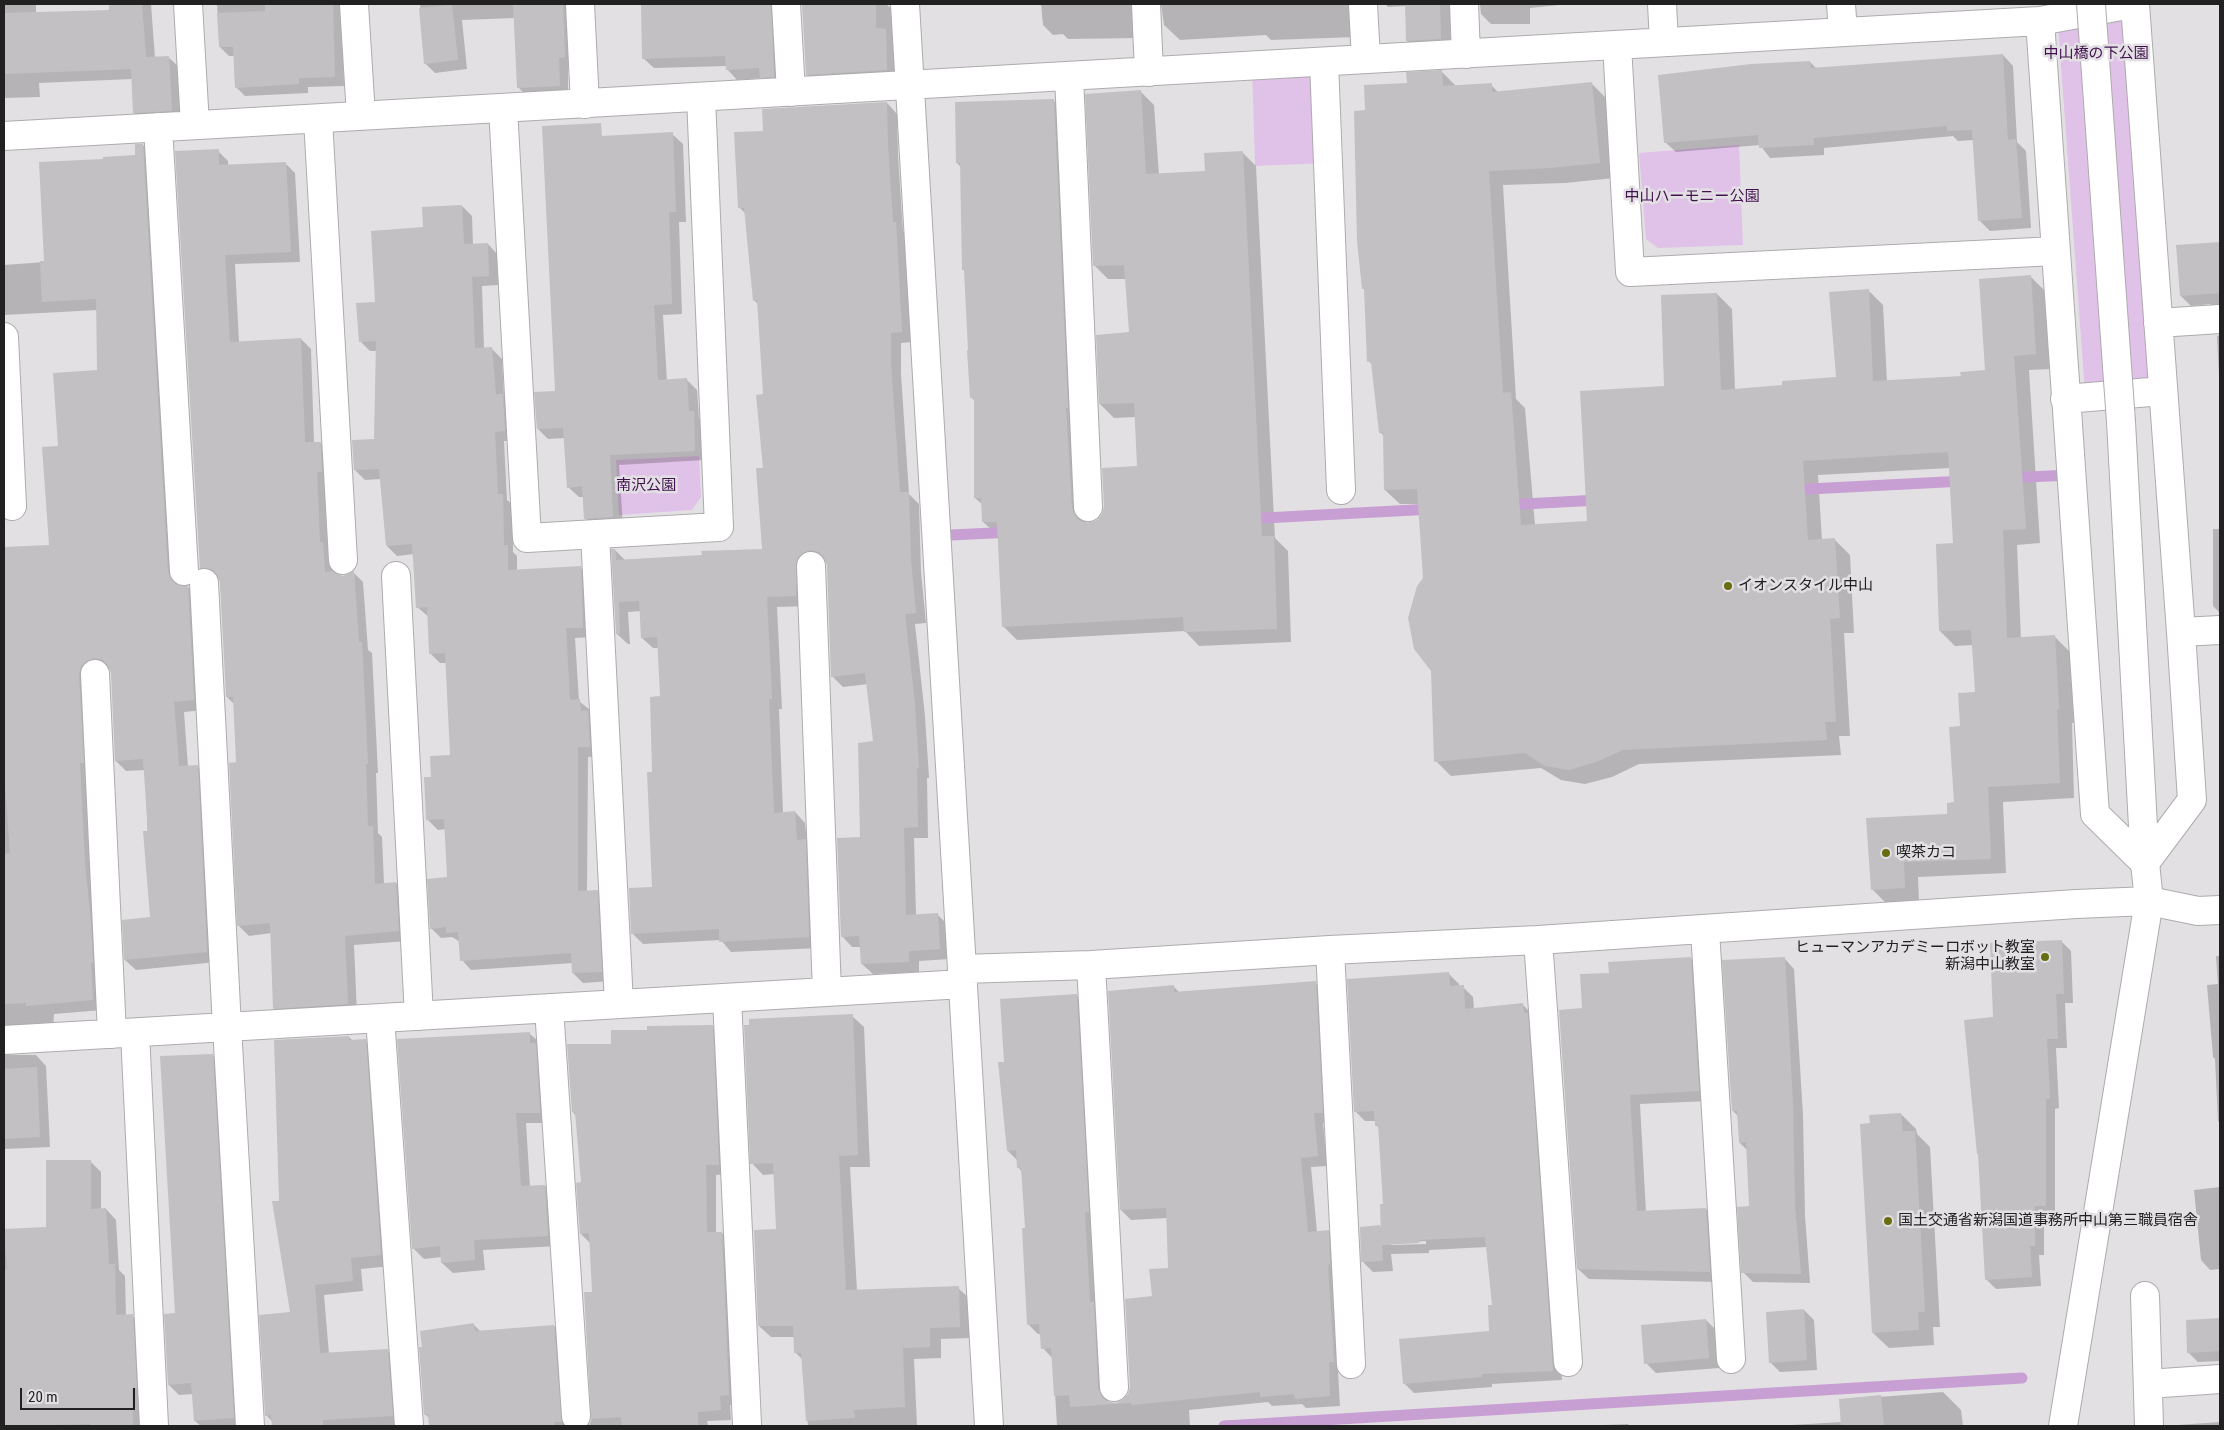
<!DOCTYPE html>
<html>
<head>
<meta charset="utf-8">
<style>
  body { margin:0 }
  #map { position:relative; width:2224px; height:1430px; overflow:hidden; background:#e3e0e4; font-family:"Roboto Condensed",sans-serif }
  canvas { display:block }
  .frame { position:absolute; inset:0; border:5px solid #222122; pointer-events:none }
  .scale { position:absolute; left:20px; top:1388px; width:115px; height:22px; box-sizing:border-box; border:2px solid #222122; border-top:0; padding-left:6px; font-size:15px; line-height:18px; white-space:nowrap; color:#222122; -webkit-text-stroke:4px #e3e0e4; paint-order:stroke }
</style>
</head>
<body>
<div id="map">
<canvas width="2224" height="1430"></canvas>
<div class="frame"></div>
<div class="scale">20 m</div>
</div>
<script>
const context = document.querySelector('canvas').getContext('2d');
context.lineJoin = 'round';
function paint(path, color) { context.fillStyle = color; context.fill(path, 'evenodd'); }
function stroke(path, color, width, dash) { context.strokeStyle = color; context.lineWidth = width; context.lineCap = dash ? 'butt' : 'round'; context.setLineDash(dash || []); context.stroke(path); }
function write(font, color, halo, rows, align = 'center') {
  context.font = font + ' "Roboto Condensed","Noto Sans JP",sans-serif'; context.lineWidth = 5; context.setLineDash([]); context.textBaseline = 'middle'; context.strokeStyle = halo; context.fillStyle = color; for (const [text, x, y, turn = 0] of rows) {
    context.save(); context.translate(x, y); context.rotate((+turn || 0) * Math.PI / 180); context.textAlign = isNaN(turn) ? turn : align; if (halo) context.strokeText(text, 0, 0); context.fillText(text, 0, 0); context.restore();
  }
}
paint(new Path2D(`
  M2128 11 2154 389 2085 392 2058 25Z
  M1324 62 1328 163 1255 166 1252 66Z
  M1739 145 1743 245 1658 248 1646 239 1639 153Z
  M699 456 701 497 692 510 619 515 616 460Z`), '#e0c1e8');
paint(new Path2D(`
  M4 4H36V13L110 11V4H151L155 58 168 57 179 67 182 121 145 123 134 113 132 79 39 83 40 97 4 98Z
  M217 4H342L344 86 308 87V93L245 96 236 87 234 56H229L220 47Z
  M420 4H571L574 66H568V95L527 96 518 87 515 18 462 20 467 69 435 73 425 63Z
  M642 4H785L784 87H771L762 78 737 80 727 69V66L654 68 643 58Z
  M803 4H886L896 13 897 80 817 85 807 75Z
  M1041 4H1145L1141 38 1068 39 1063 34 1053 35 1043 25Z
  M1161 4H1361L1357 37 1271 40 1266 35 1180 40 1164 25Z
  M1385 4H1463L1458 24H1450L1451 49 1417 51 1407 41 1406 6 1388 7Z
  M1480 4H1568L1530 8V24H1491L1481 14Z
  M2003 55 2013 66 2017 142 2026 151 2031 228 1990 231 1980 221 1974 140 1958 141 1953 136 1824 148V155L1770 158 1760 145 1676 152 1665 142 1810 62 1817 69Z
  M1442 72 1457 87 1491 85 1499 93 1591 83 1606 98 1614 178 1565 183 1503 185 1516 399 1525 408 1535 525 1588 522 1717 294 1732 309 1735 390 1784 386 1837 379 1868 290 1883 305 1887 381 1962 377 1987 371 2030 276 2045 291 2050 369 2029 370 2040 543 2017 545 2021 639 2055 637 2070 652 2074 723H2072L2074 798 2003 802 2006 873 1918 877 1919 902 1887 904 1872 889 1949 815 1955 804 1961 728 1976 693 1973 645 1955 646 1940 631 1954 544 1950 468 1818 475 1822 540H1835L1850 555 1854 633H1844L1850 736H1839L1841 755 1639 764 1612 777 1585 784 1561 780 1541 768 1451 776 1436 761 1432 671 1419 504H1400L1385 490V437L1380 432 1372 365 1369 361 1365 291 1363 288 1367 111 1408 84Z
  M1141 92 1154 105 1159 175 1207 172 1242 152 1256 166 1275 538 1288 551 1291 642 1199 646 1185 631 1017 640 1003 626 999 536 983 522V505L975 498V401L971 397 965 271 963 269 961 167 957 163 1054 101 1068 114 1079 421 1086 523 1098 521 1138 467 1136 417 1114 418 1100 404 1130 333 1126 279H1108L1094 265Z
  M887 103 897 114 898 156 903 231 906 234 912 342 901 343V374L909 494 919 504 921 572 926 623 915 624 925 716 929 778H927L928 838H914L916 916 937 914 948 925 950 959 919 961V972L873 974 862 964 861 947H852L842 936 861 839 874 742 868 684 843 687 832 676 828 565 827 562 822 560 807 606 777 607 782 709H779L783 813 795 812 805 823 807 842 816 851 819 948 731 952 721 940 643 944 632 933 653 888 661 697 659 648H653L642 638 641 611 628 612 630 644H628L617 634 615 550 625 560 703 556 763 550 764 395 759 305 754 300 746 214 740 208 764 132Z
  M672 134 683 144 686 222H679L682 314 663 315 667 381 687 380 697 390 699 418 703 422 705 460 619 465 623 527 596 529 586 519 584 497H579L568 487 565 438 548 439 538 429Z
  M143 145 153 156 178 583 179 586 188 587 198 597 204 710 184 712 188 767 197 766 208 777 217 962 136 970 125 960 151 918 145 770 126 771 116 761 112 673 111 669 105 668 103 1010 54 1014 53 1031 4 1040V548L50 547 59 447 98 371V310L4 315V265L45 262 104 160 136 157Z
  M218 151 228 161V166L285 163 295 173 300 262 235 264 239 342 301 339 311 349 314 443H320L330 453 334 573 343 577 353 572 363 582 368 650 372 653 378 773H376L378 833 382 837 384 884 396 883 406 893 408 941 354 945 357 1014 284 1018 274 1008 272 933 249 936 239 926 230 764 238 763 235 705 227 697 220 579 211 578 201 568Z
  M462 206 472 216 473 245 488 244 497 254 498 285 482 286 484 349H492L502 359 504 397 513 405 515 441H504L507 500 513 505V552L517 556V570L581 568 590 578 592 637 575 638 579 701 590 710V714L598 722 600 756 588 757 587 892 597 891 607 901 611 981 583 983 573 973V963L471 970 462 960 460 942 452 937 441 938 431 928 448 878 446 829 438 830 428 820 432 778 451 756 447 663H440L430 653 429 617 417 607 414 554 397 556 387 546 381 479 365 480 355 470 375 440 377 351H370L361 342 376 303 424 229Z
  M2220 243V314L2210 304 2191 306 2181 296 2177 246Z
  M2220 335V395L2217 336Z
  M2213 529H2220V613L2213 606Z
  M2061 941 2071 951 2073 1003H2065L2067 1048H2056L2059 1108 2055 1109V1215H2044V1255H2039L2041 1286 1996 1289 1986 1279 1994 1018Z
  M2216 956H2220V1123L2218 1121 2215 1059 2213 1057 2207 985 2218 984Z
  M1690 958 1701 968 1709 1101 1640 1104 1646 1212 1706 1209 1716 1220 1720 1282 1589 1279 1578 1269 1583 1009 1610 974Z
  M1784 958 1794 969 1803 1115 1805 1216 1810 1283 1753 1282 1743 1272 1750 1207 1748 1151 1740 1143 1739 1117 1733 1111Z
  M1449 974 1459 984V987H1463L1473 997 1474 1009 1523 1005 1533 1015 1537 1024 1562 1380 1492 1384V1387L1414 1393 1404 1383 1490 1333 1493 1306 1487 1247 1429 1250V1253L1391 1254 1393 1271 1373 1272 1363 1262 1379 1226 1382 1229 1384 1205 1380 1129 1376 1125V1121H1365L1355 1111ZM1426 1241V1244L1391 1245V1243Z
  M1315 983 1326 993 1332 1122 1323 1123 1327 1166 1311 1167 1317 1232 1328 1231 1338 1241 1344 1372H1338L1340 1406 1306 1408 1302 1404 1272 1406 1268 1402 1189 1410 1190 1426H1057L1053 1359 1043 1348 1041 1334H1038L1028 1324 1026 1229 1022 1172 1019 1168 1018 1161 1008 1151 1006 1063 1076 995 1087 1005 1108 1399 1109 1403 1114 1404 1123 1401 1129 1395 1153 1297 1169 1269 1167 1218 1131 1220 1121 1210 1173 986 1179 992Z
  M852 1016 864 1027 870 1167H850L857 1291 958 1288 970 1299 971 1338 941 1339V1358L914 1359 917 1426H808L803 1360 796 1353 795 1337H771L759 1326 778 1230 775 1174 763 1175 752 1163Z
  M712 1027 722 1037 729 1174 716 1175V1233H722L732 1243 738 1405H730L731 1420 707 1421 708 1426H589L593 1415V1293L591 1244 581 1234 583 1184 576 1116 573 1112 612 1045 648 1032Z
  M529 1033 540 1043 550 1123H526L530 1187 545 1186 555 1196 558 1246 483 1250 485 1270 453 1273 442 1263V1257L424 1259 413 1248Z
  M349 1037 353 1041 365 1040 376 1051 391 1266 361 1269 363 1291 324 1295 329 1354 387 1350 398 1361 403 1426H273V1422L266 1415 291 1313 280 1202Z
  M4 1055H36L46 1066 50 1147 4 1149Z
  M212 1055 223 1065 243 1426H201L195 1421 193 1394 179 1395 169 1385 176 1315Z
  M1901 1114 1916 1129 1917 1134 1930 1147 1940 1327H1933L1934 1345 1889 1348 1873 1333 1871 1124Z
  M90 1161 101 1172V1210L106 1209 116 1220 119 1270 125 1276 126 1316H132L143 1326V1426H4V1231L47 1228Z
  M2220 1187V1269L2210 1270 2201 1260 2194 1190Z
  M1804 1310 1814 1320 1817 1370 1780 1372 1770 1362Z
  M1706 1320 1716 1330 1719 1368 1656 1373 1646 1363Z
  M2220 1320V1361L2198 1362 2188 1352 2187 1321Z
  M473 1324 481 1332 554 1326 564 1336 570 1426H430V1419L425 1414Z
  M1943 1392 1961 1410 1963 1426H1773L1842 1422 1840 1400Z
  M2220 1422V1426H2178V1425Z
  M1628 1424 1630 1426H1579Z`), '#0003');
stroke(new Path2D(`
  M2007 478 2070 475
  M1790 490 1964 481
  M1505 505 1599 500
  M1246 519 1432 509
  M951 535 1013 532
  M1224 1426 2022 1378`), '#c89fd3', 11);
paint(new Path2D(`
  M109 4H142L146 57 169 56 172 111 133 113 131 69 4 74V13L109 10Z
  M265 4H333L335 77 299 78V84L235 88 233 47H219L217 13 265 11Z
  M513 4H563L565 57 559 58 560 86 517 88Z
  M641 4H771L774 77 760 78 759 68 726 70 725 56 642 59Z
  M802 4H876V28L886 29 887 70 806 75Z
  M1405 4H1440L1441 39 1406 41Z
  M452 5 458 60 424 64 419 8Z
  M2003 54 2008 140 2016 139 2022 218 1978 221 1972 130 1947 131V126L1814 138V145L1759 148 1758 135 1664 143 1658 75 1751 64 1810 61 1811 68Z
  M1442 70 1443 86 1492 83V92L1592 82 1600 163 1550 168 1489 171 1503 393 1511 392 1521 525 1587 521 1580 391 1664 386 1661 295 1717 293 1721 390 1782 385V381L1836 377 1829 292 1869 289 1873 381 1961 376 1960 372 1985 370 1979 279 2031 275 2036 354 2014 356 2026 529 2003 530 2007 638 2055 635 2059 709H2057L2060 783 1988 787 1991 859 1904 862 1905 888 1871 890 1866 818 1947 814V803L1954 802 1949 727 1960 726 1958 693 1975 692 1971 630 1939 631 1936 544 1953 543 1948 452 1803 461 1808 540 1835 538 1840 618 1830 619 1836 722H1825L1827 740 1623 750 1596 762 1569 770 1545 766 1525 753 1434 762 1431 671 1414 649 1408 618 1417 586 1423 578 1417 489 1384 490 1383 432 1379 433 1371 362H1367L1364 289H1362L1357 241 1354 111 1365 110 1364 85 1407 83 1406 72Z
  M1141 90 1146 174 1205 171 1204 153 1243 151 1262 536H1274L1277 629 1184 632 1183 617 1002 627 997 522H982L981 498H974V398H970L967 350H968L964 270H962L960 163H956L955 102 1054 99 1068 408H1066L1072 508 1075 515 1080 521 1089 523 1097 520 1102 514 1104 506 1102 468 1137 466 1134 403 1099 404 1096 335 1129 332 1124 265 1093 266 1085 94Z
  M887 102 888 145 893 222H896L902 332 891 333V363L900 492H909L911 561 916 613 905 614 915 705 919 768H917L918 827 904 828 906 915 938 913 940 949 909 951V962L861 964 859 936 841 937 837 838 860 837 858 743 873 741 865 673 831 677 827 565 824 558 819 552 811 550 803 553 797 559 796 596 767 597 772 699H769L774 813 795 811 797 840 806 839 809 937 719 942V929L631 934 629 888 652 887 647 772H652L650 697 660 696 657 637 641 638 639 601 619 602 620 634H616L611 549H615L616 560 702 555 701 551 762 549 756 468H763L756 395 763 394 757 300 753 301 744 208H738L734 132 763 131 762 109Z
  M601 123 602 136 673 132 676 212H669L672 304 654 305 658 380 687 378 689 411H694L695 451 610 455 613 517 584 519 582 486 567 488 563 428 537 429 534 392 555 391 542 126Z
  M135 144H143L168 572 171 579 177 585H188L194 700 174 702 179 766 198 765 207 952 124 960 122 920 150 917 143 831H148L143 759 115 761 111 673 108 666 103 660 94 658 87 661 81 666 79 675 84 763H80L85 863 91 923 93 963H91L93 1000 26 1006V1003L4 1004V854L10 853 4 771V547L49 545 42 447 58 446 53 373 97 370 96 299 42 302 40 261H44L39 162 103 159V157L135 155Z
  M219 149V165L286 162 291 252 225 255 230 342 301 338 305 442H321L322 472H317L320 542H323L325 572 333 571 343 576 354 571 359 642H362L368 764H366L368 826H373L375 884 396 882 399 931 345 936 348 1004 273 1009 270 923 237 926 229 763 236 762 233 697H226L220 582 217 575 212 569H200L175 151Z
  M462 205 464 244 488 243 489 276 472 277 475 348 492 347 496 394H503L505 431 495 432 498 494H503L504 545H508V570L581 566 583 628H566L570 700 580 699 581 711 588 710 590 747H578V891L598 890 602 972 572 973 571 953 460 961 458 932 446 933V927L430 929 427 879 447 877 444 819 426 820 424 777H431L430 756 450 755 445 653 429 654 427 607 416 608 412 544 386 546 379 469 354 470 352 440 374 439 376 341 359 342 356 303 375 302 371 231 423 227 422 207Z
  M2220 242V293L2180 296 2176 245Z
  M2062 940 2064 994H2056L2058 1039H2047L2050 1099H2046V1206H2035V1246H2030L2032 1277 1985 1280 1978 1154H1977L1964 1020 1993 1017 1990 943Z
  M1691 957 1699 1091 1630 1095 1637 1211 1706 1208 1710 1272 1577 1269 1559 1010 1582 1008 1580 974 1609 973 1608 962Z
  M1785 957 1793 1104 1795 1205 1801 1274 1741 1273 1737 1207 1749 1206 1746 1142 1739 1143 1737 1111H1732L1722 960Z
  M1449 972 1450 986 1464 985 1465 1009 1523 1003 1524 1013H1528L1553 1371 1482 1374V1377L1403 1384 1399 1339 1489 1331 1488 1305H1492L1485 1237 1419 1240V1243L1382 1245 1383 1261 1361 1262 1360 1227 1380 1225 1381 1239 1380 1204H1383L1378 1125 1375 1126 1374 1111 1354 1112 1347 979Z
  M1316 981 1323 1113H1314L1318 1156 1301 1158 1308 1232 1329 1230 1330 1264 1328 1265 1334 1362H1329L1330 1396 1295 1399 1294 1394 1260 1397V1392L1132 1405 1131 1403 1070 1407 1069 1395 1054 1396 1051 1348 1041 1349 1039 1324 1027 1325 1022 1228H1025L1021 1168H1017L1016 1150 1007 1151 998 1062H1004L1000 999 1077 994 1089 1212H1085L1090 1302H1094L1098 1388 1101 1395 1107 1401 1115 1403 1122 1400 1128 1394 1130 1387 1125 1299 1152 1296 1149 1269 1168 1268 1166 1208 1120 1210 1108 991 1174 985V992Z
  M853 1014 858 1155 839 1156 846 1290 959 1286 960 1327 930 1328V1347L903 1348 905 1407 854 1410 855 1418 806 1421 801 1353H794L793 1326H758L754 1230 776 1229 773 1163 750 1164 744 1025H749V1019Z
  M713 1025 719 1165H706L707 1232H722L729 1395 720 1396 721 1410 698 1412V1426H622L621 1417 591 1419 584 1292H592L589 1233 580 1234 576 1183 581 1182 575 1112H572L567 1044H611V1030H647V1026Z
  M530 1032V1043H536L540 1113H516L521 1186 545 1185 548 1236 474 1240 475 1260 441 1263 440 1246 412 1249 397 1039Z
  M349 1036V1040L366 1039 381 1255 351 1258 353 1281 315 1285 320 1353 388 1349 393 1416 323 1420V1426H272L271 1415 265 1416 259 1315 290 1312 272 1201H279L274 1040Z
  M213 1054 234 1418 194 1421 191 1383 168 1385 164 1314 175 1313 160 1056Z
  M37 1067 40 1137 4 1139V1069Z
  M1901 1113 1903 1131H1915L1925 1312H1918L1919 1330 1872 1333 1860 1124 1870 1123 1869 1115Z
  M46 1160H91V1209L106 1208 109 1264H115L116 1315 133 1314 137 1388H132L133 1426H90V1424L4 1426V1269H7L4 1229 46 1227Z
  M1804 1309 1807 1360 1769 1363 1766 1312Z
  M2220 1318V1351L2187 1353 2186 1320Z
  M1706 1319 1709 1358 1644 1364 1641 1325Z
  M474 1323 475 1331 554 1325 562 1422H554V1426H429L428 1414 424 1415 419 1347H422L420 1331Z
  M1881 1395 1884 1426H1841L1839 1399Z`), '#c3c0c4');
const minor = new Path2D(`
  M188 4 195 125
  M354 4 361 116
  M580 4 585 104
  M786 4 791 92
  M905 4 989 1426
  M1146 4 1149 72
  M1363 4 1366 59
  M1464 4 1466 54
  M1662 4 1664 42
  M1841 4 1843 32
  M2040 21 2095 814 2145 863 2192 800 2181 632 2135 4
  M1617 45 1630 272 2056 251
  M1324 62 1341 490
  M1069 76 1088 507
  M503 108 527 538 719 527 701 97
  M318 119 343 560
  M158 127 184 571
  M4 136 2040 21 2132 4
  M2158 323 2220 319
  M4 337 12 506
  M2065 399 2163 391
  M595 534 619 1004
  M811 566 827 992
  M396 576 419 1016
  M204 583 227 1027 250 1426
  M2181 632 2220 630
  M95 674 112 1034
  M1705 930 1731 1359
  M1538 940 1568 1362
  M1330 950 1351 1364
  M1091 965 1114 1387
  M962 969 1091 965 1330 950 1538 940 2076 904 2149 901 2198 911 2220 910
  M727 998 747 1424
  M549 1008 576 1416
  M380 1018 409 1426
  M135 1033 154 1426
  M4 1040 963 984
  M2145 1296 2149 1426
  M2148 1384 2220 1379`);
const tertiary = new Path2D(`
  M2063 1426 2149 901 2145 863 2121 422`);
stroke(minor, '#aeabae', 30);
stroke(tertiary, '#aeabae', 30);
stroke(minor, '#fff', 28);
stroke(tertiary, '#fff', 28);
const tertiaryBridge = new Path2D(`
  M2091 4 2121 422`);
stroke(tertiaryBridge, '#aeabae', 30, []);
stroke(tertiaryBridge, '#fff', 28);
for (const [x, y, r, color] of [
  [1728,586,5,"#686d12"],
  [1886,853,5,"#686d12"],
  [2045,957,5,"#686d12"],
  [1888,1221,5,"#686d12"]
]) { const dot = new Path2D(); dot.arc(x, y, r, 0, 2 * Math.PI); context.fillStyle = color; context.fill(dot); stroke(dot, '#e3e0e4', 2); }
write('15px', '#43114f', '#e3e0e4', [
  ["中山橋の下公園",2096,54],
  ["中山ハーモニー公園",1692,197],
  ["南沢公園",646,486]
]);
write('15px', '#222122', '#e3e0e4', [
  ["イオンスタイル中山",1738,586],
  ["喫茶カコ",1896,853],
  ["ヒューマンアカデミーロボット教室",2035,948,"right"],
  ["新潟中山教室",2035,965,"right"],
  ["国土交通省新潟国道事務所中山第三職員宿舎",1898,1221]
], 'left');
</script>
</body>
</html>
